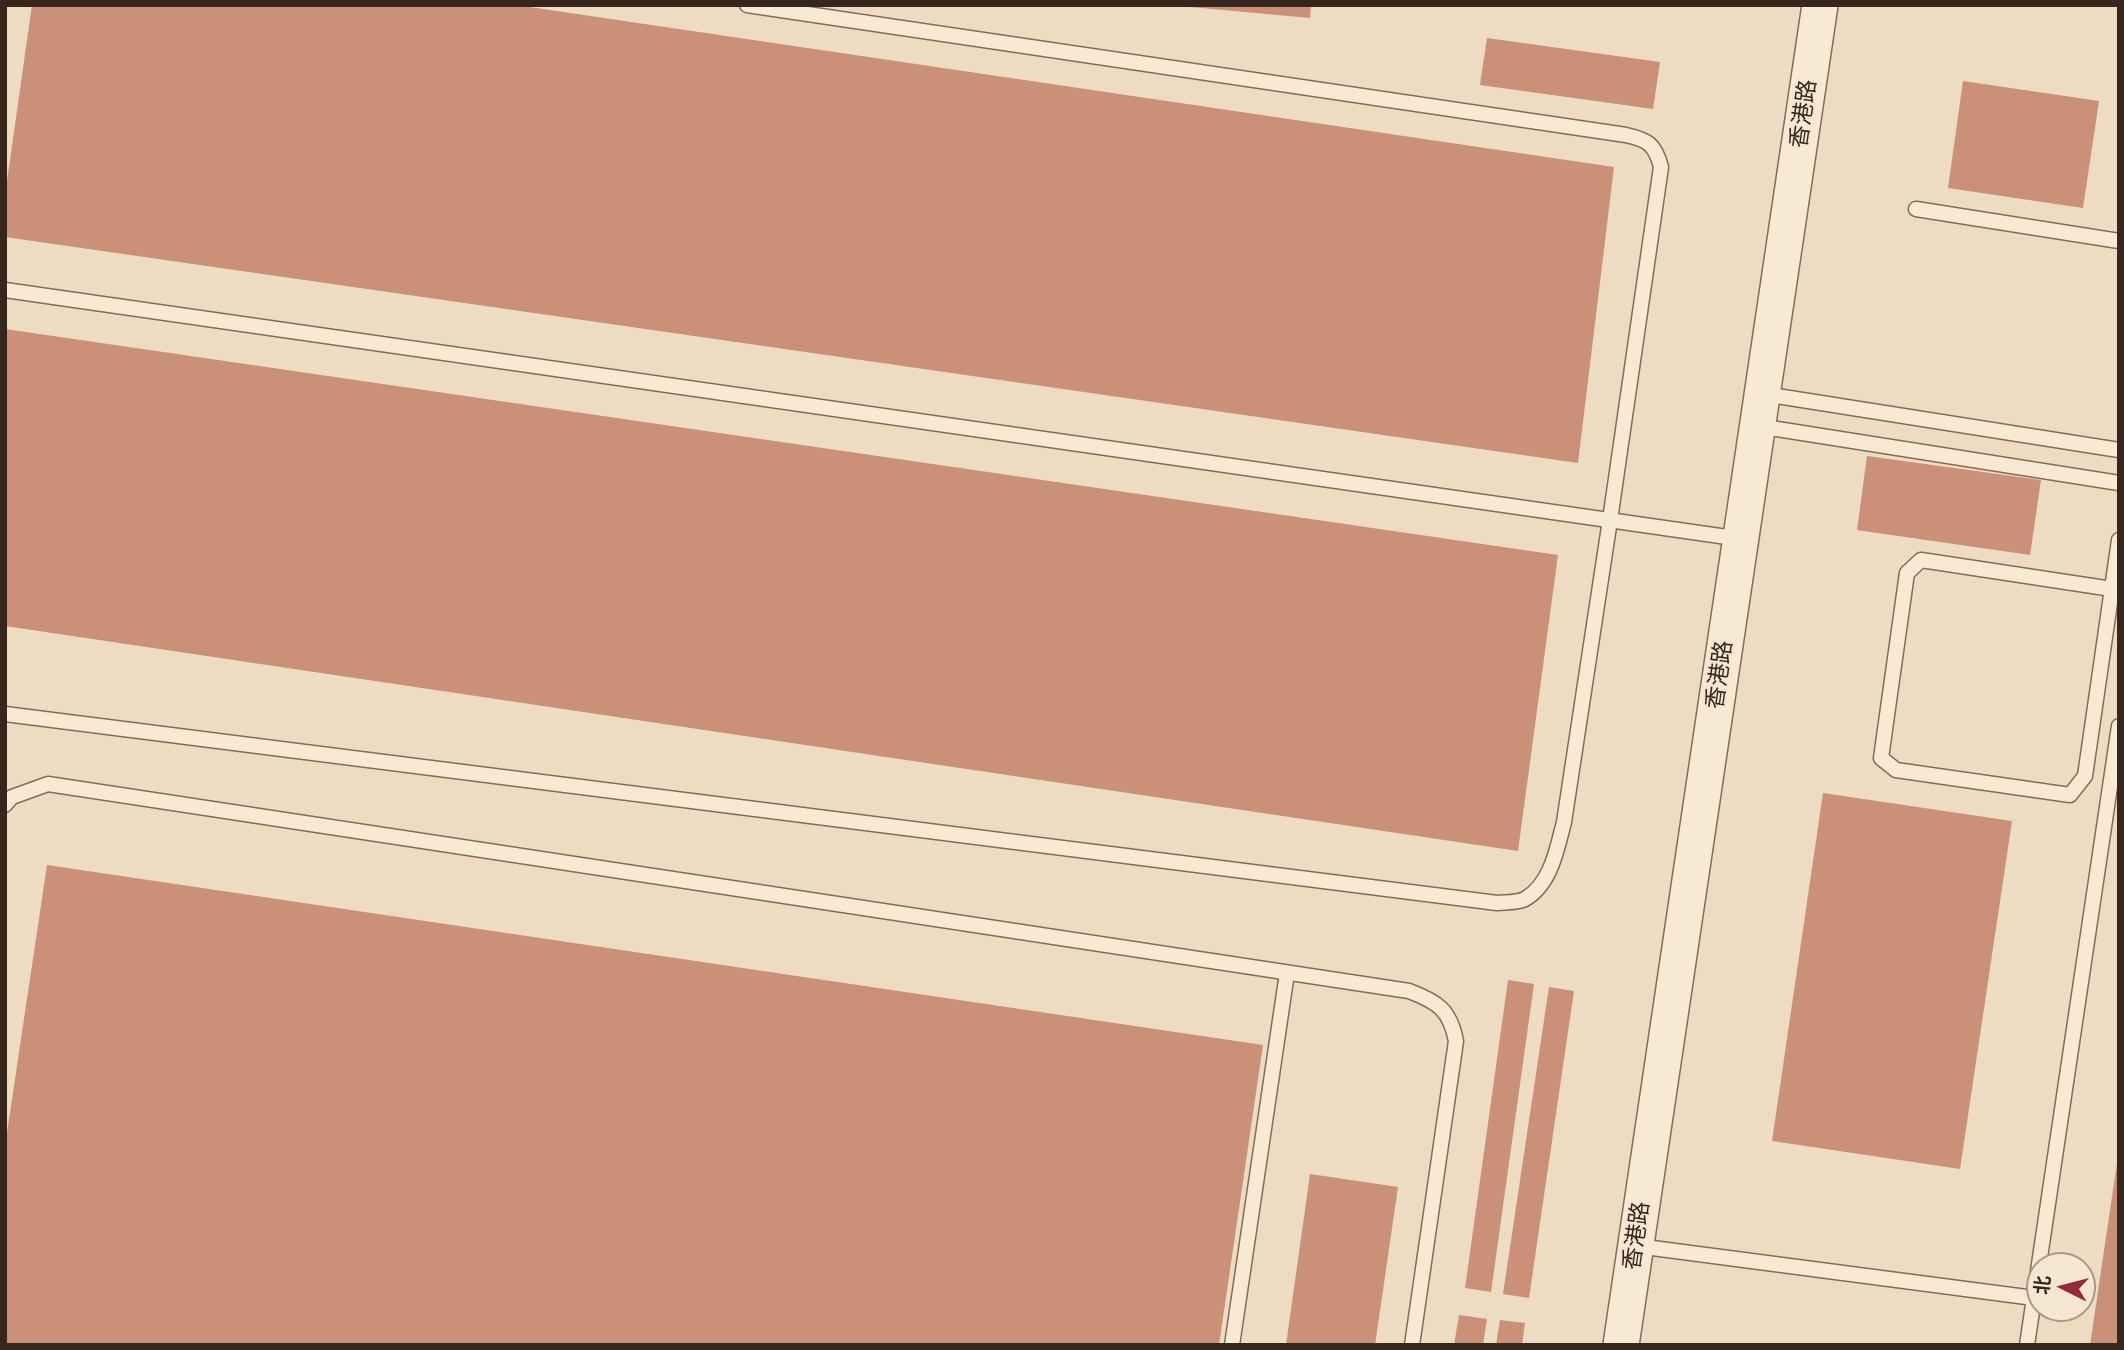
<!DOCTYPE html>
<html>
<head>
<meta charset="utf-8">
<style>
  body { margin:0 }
  #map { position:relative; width:2124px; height:1350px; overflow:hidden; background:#eddbc2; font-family:"IBM Plex Serif","Noto Sans SC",serif }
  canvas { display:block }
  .frame { position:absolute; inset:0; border:7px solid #37261d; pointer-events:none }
  .north { position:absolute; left:2026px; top:1252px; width:70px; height:70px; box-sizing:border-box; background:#f5e6d1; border:2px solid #a99989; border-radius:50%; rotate:276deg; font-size:19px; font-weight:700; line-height:28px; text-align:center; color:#37261d }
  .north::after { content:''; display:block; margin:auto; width:24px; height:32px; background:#952a39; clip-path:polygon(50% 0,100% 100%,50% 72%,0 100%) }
</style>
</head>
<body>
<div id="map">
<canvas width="2124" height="1350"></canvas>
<div class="frame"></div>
<div class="north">北</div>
</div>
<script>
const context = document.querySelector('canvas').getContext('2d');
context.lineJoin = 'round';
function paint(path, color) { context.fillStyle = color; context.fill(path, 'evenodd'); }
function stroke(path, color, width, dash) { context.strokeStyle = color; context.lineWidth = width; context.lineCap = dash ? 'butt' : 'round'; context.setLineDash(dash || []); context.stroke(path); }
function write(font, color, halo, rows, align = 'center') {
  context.font = font + ' "IBM Plex Serif","Noto Sans SC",serif'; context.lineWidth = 5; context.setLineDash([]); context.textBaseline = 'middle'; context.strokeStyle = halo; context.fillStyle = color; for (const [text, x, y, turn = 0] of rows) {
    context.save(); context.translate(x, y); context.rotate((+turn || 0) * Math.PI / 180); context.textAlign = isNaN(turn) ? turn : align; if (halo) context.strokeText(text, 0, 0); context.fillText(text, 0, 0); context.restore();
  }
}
paint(new Path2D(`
  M32 5H516L1614 167 1578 463 5 237V195Z
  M1190 5H1311L1310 18 1190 7Z
  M1487 38 1660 62 1653 109 1480 85Z
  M1963 81 2099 101 2083 208 1948 188Z
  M5 329 1558 555 1518 851 5 626Z
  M1867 456 2041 480 2030 555 1857 530Z
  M1823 793 2012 821 1960 1169 1772 1141Z
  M47 865 1263 1045 1219 1345H5V1146Z
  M1508 980 1534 984 1491 1292 1465 1288Z
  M1549 987 1574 991 1529 1298 1503 1294Z
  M2117 1163 2119 1164V1345H2090Z
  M1310 1174 1398 1187 1375 1345H1286Z
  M1459 1315 1487 1319 1483 1345H1454Z
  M1500 1320 1525 1323 1522 1345H1496Z`), '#cb9078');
const service = new Path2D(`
  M1916 209 2119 241
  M5 290 1741 539
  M1764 394 2119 450
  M1758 426 2119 483
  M2112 589 1921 560 1907 573 1881 758 1896 770 2070 795 2085 776 2119 540
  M5 714 1497 903C1505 902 1518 903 1525 899 1551 884 1557 849 1564 822L1610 520 1661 167C1655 144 1648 140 1626 135L747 5
  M5 805 12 797 48 784 1409 991C1438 1002 1450 1010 1456 1041L1412 1345
  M1637 1246 2034 1298
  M1232 1345 1287 973
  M2027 1345 2119 726`);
const tertiary = new Path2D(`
  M1621 1345 1820 5`);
stroke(service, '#876b59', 17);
stroke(tertiary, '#876b59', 38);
stroke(service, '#f8e9d5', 14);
stroke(tertiary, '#f8e9d5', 35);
write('23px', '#37261d', '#f5e6d1', [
  ["香港路",1804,114,-82],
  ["香港路",1720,675,-82],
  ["香港路",1637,1236,-82]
]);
</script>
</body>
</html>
